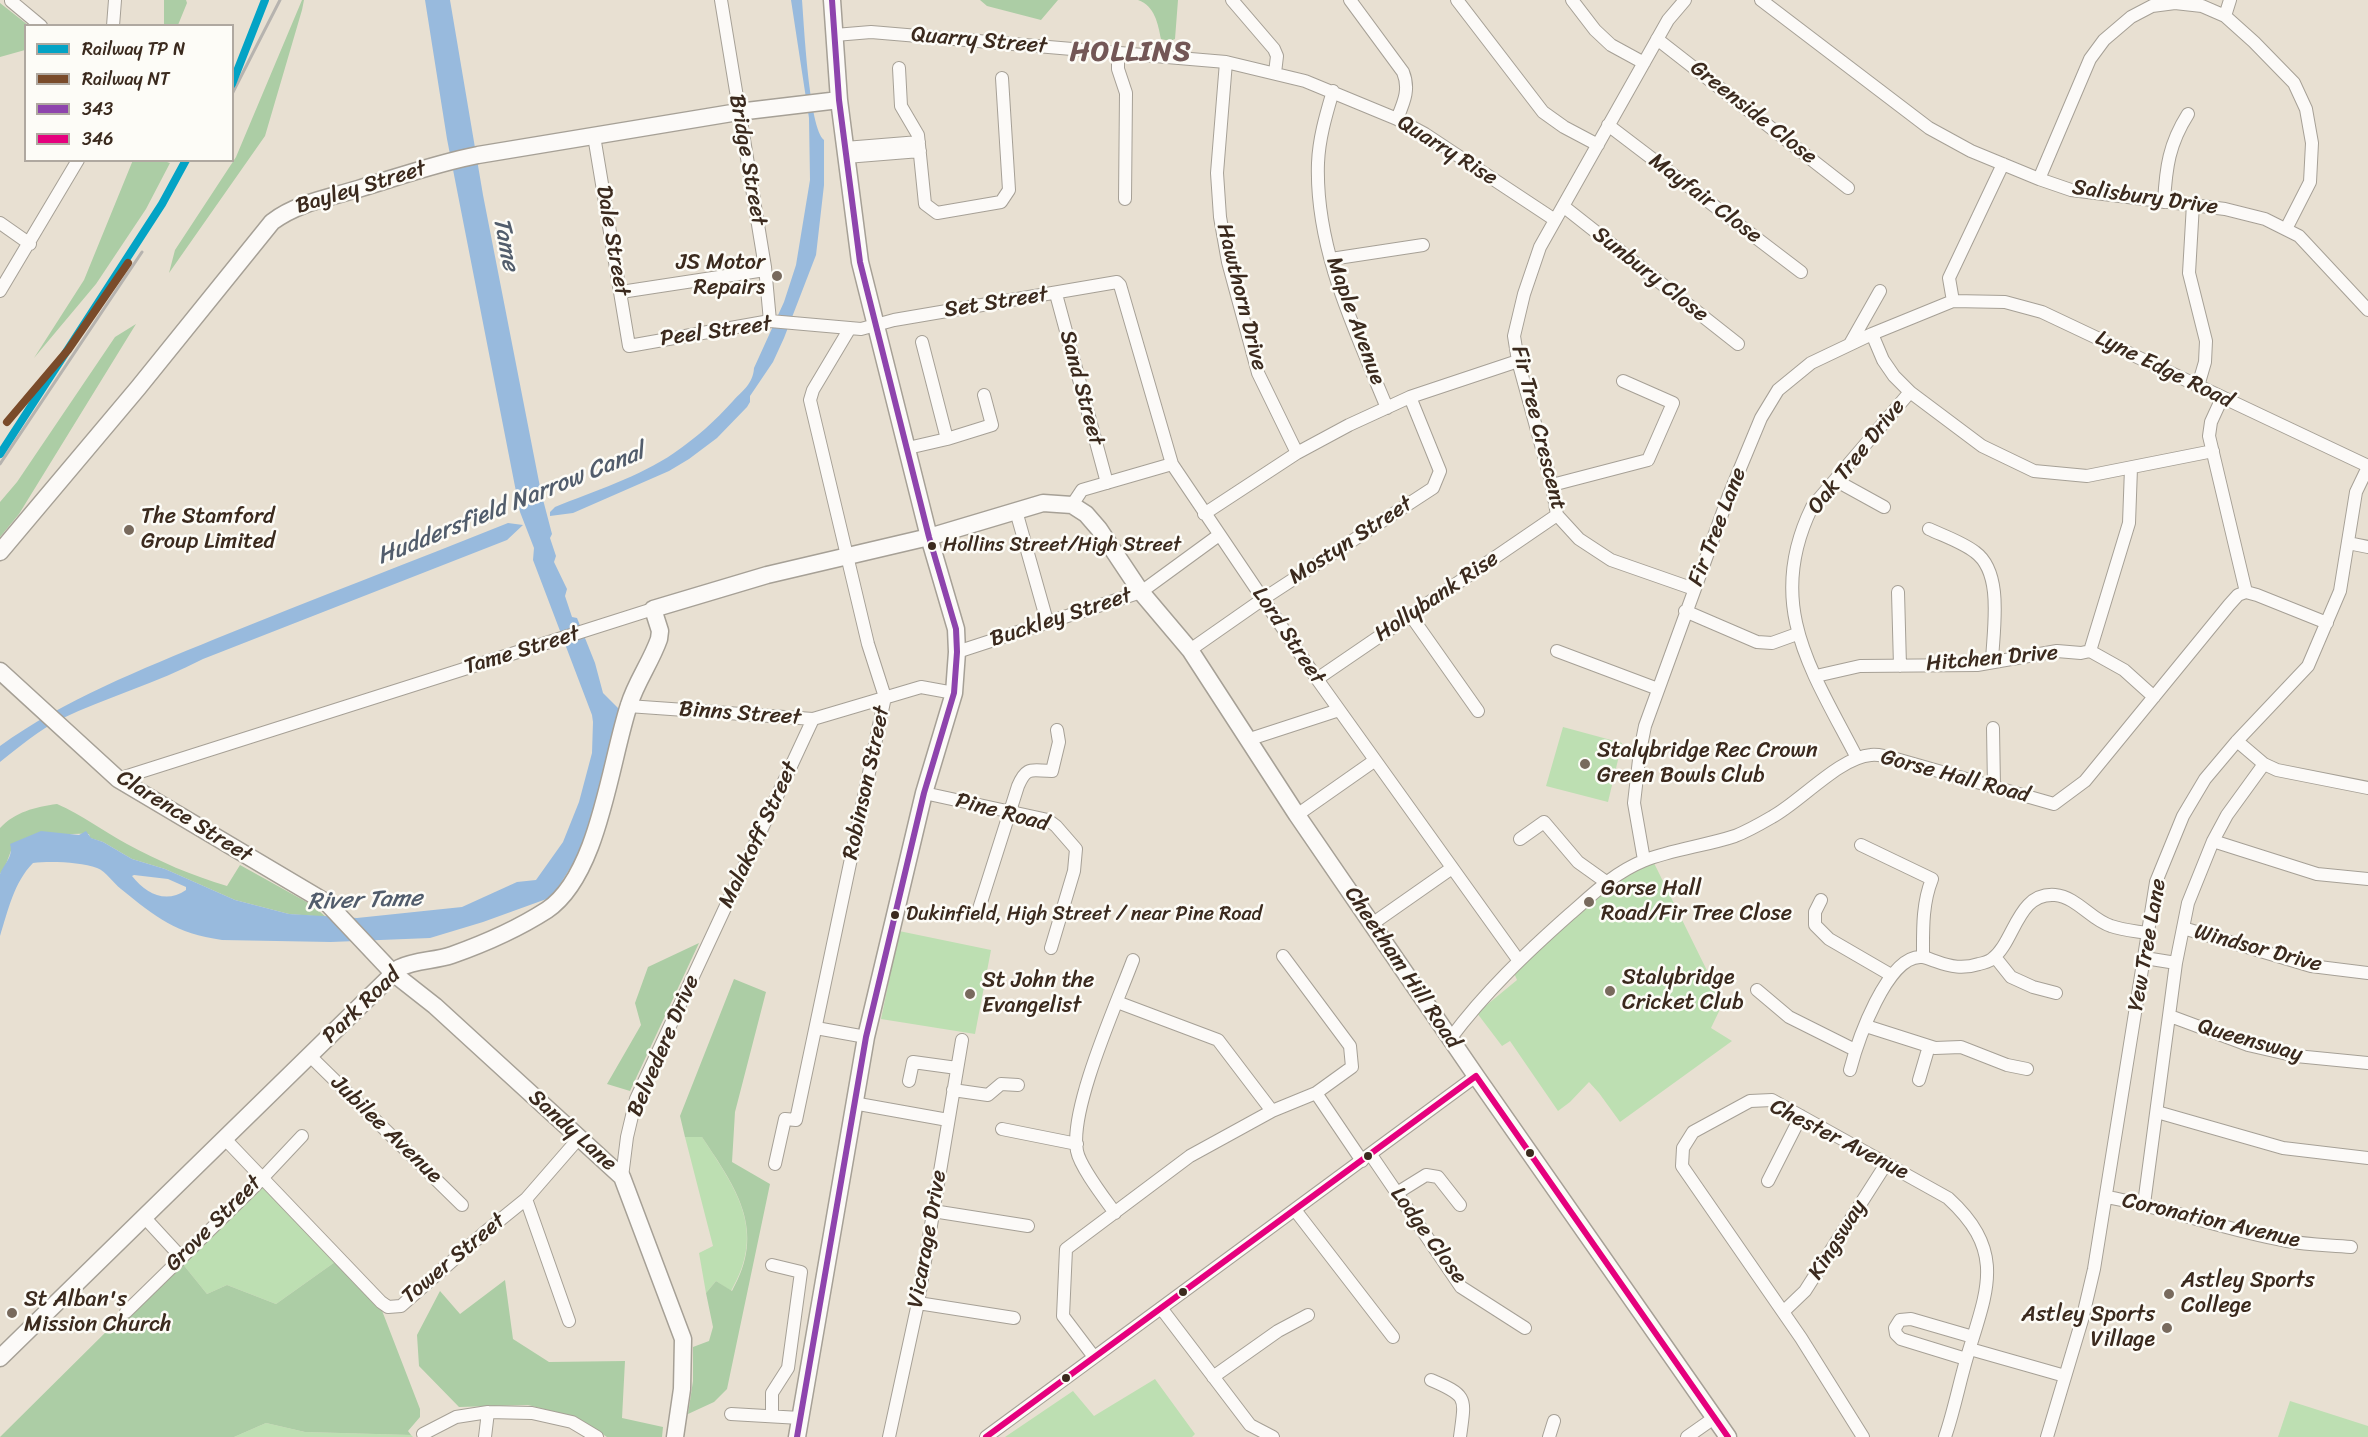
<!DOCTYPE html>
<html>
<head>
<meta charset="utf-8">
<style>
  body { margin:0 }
  #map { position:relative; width:2368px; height:1437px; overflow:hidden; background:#e8e0d2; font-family:Sriracha,sans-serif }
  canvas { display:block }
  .legend { position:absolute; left:24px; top:24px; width:210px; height:138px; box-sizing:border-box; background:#fdfcf7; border:2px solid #afa8a0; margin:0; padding:8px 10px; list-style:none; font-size:18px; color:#3b2a1e }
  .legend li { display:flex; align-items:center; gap:12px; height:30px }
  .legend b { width:30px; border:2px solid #afa8a0 }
</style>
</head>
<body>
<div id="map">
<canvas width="2368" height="1437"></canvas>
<ul class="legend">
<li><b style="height:8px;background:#03a3c5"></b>Railway TP N</li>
<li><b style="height:8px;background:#7a4b2a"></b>Railway NT</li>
<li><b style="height:8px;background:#8e44ad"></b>343</li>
<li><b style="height:8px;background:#e5007d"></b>346</li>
</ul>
</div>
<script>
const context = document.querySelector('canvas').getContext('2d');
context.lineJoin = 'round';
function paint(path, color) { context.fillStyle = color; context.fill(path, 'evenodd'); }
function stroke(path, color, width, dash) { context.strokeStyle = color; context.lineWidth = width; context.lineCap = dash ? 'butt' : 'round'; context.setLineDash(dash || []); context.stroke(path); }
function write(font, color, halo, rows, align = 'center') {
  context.font = font + ' Sriracha,sans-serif'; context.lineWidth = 5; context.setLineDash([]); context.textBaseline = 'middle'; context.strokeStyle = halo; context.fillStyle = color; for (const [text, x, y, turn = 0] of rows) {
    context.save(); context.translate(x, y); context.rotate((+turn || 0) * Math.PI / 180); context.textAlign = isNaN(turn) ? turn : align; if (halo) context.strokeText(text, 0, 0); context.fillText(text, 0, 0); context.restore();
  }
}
paint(new Path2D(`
  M1563 727 1622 743 1608 802 1546 786Z
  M1654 863 1723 1003 1711 1028 1732 1041 1620 1122 1599 1093 1589 1082 1570 1102 1558 1111 1510 1041 1502 1046 1477 1013 1517 980 1514 973C1555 936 1603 882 1654 863Z
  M899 931 991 950 975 1034 881 1019Z
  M685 1137H702C736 1189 767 1230 731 1291L716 1281 706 1293 699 1253 713 1246Z
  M262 1187 335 1262 276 1304 227 1285 207 1294 182 1263Z
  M1155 1379 1195 1434 1192 1437H1005L1073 1391 1094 1416Z
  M2290 1401 2368 1426V1437H2278Z
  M266 1423 305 1432 411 1435 413 1437H234Z`), '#bddfb2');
paint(new Path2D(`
  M164 0H186L187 3 178 25H164Z
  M302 0H304L302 10 265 136 169 273 175 250 236 157Z
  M980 0H1058L1041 20 987 6Z
  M1138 0H1178L1175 39 1170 41 1161 39C1158 24 1155 6 1138 0Z
  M0 3 28 25 26 26 25 50 0 57Z
  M133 160 164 161 170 163 146 209 96 284 34 358 84 280Z
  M136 324 19 514 0 537V502L17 482 115 337Z
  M57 804C82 815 103 831 127 844 158 861 193 876 227 886L240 865 312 905 326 917 289 914 235 900 165 869 132 859 103 842 90 838 89 834C61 832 39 840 12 848L5 867 0 874V828C15 812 35 807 57 804Z
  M699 943 630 1091 607 1084 641 1025 635 1003 648 967Z
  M734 979 766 992 735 1112 732 1162 770 1184 727 1389 714 1402 688 1414 693 1381V1347L709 1341 713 1327 706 1293 716 1281 732 1291C767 1230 736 1188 702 1137H685L680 1116Z
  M335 1262 381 1308 420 1409V1417L408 1431 411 1435 305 1432 266 1423 234 1437H0L118 1320 128 1316 182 1263 207 1294 227 1285 276 1304Z
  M505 1280 513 1339 549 1362 625 1361 622 1418 663 1427 662 1437H607L576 1417 528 1405 459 1407 419 1366 417 1335 440 1291 460 1314Z`), '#accda5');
paint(new Path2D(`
  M425 0H450L483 195 541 492 552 534 550 538 556 556 554 562 567 589 565 596 572 617 577 618 595 663 603 693 619 709 599 791 586 834 574 862 552 897 483 922 430 938 331 942 222 940C175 933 157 918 121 889 113 883 106 871 97 868 81 862 50 861 33 863 14 882 8 911 0 936 0 925 0 882 0 874 4 864 14 856 10 844L41 831 79 835 86 831 91 838 103 842 132 859 165 869 235 900 289 914 357 918 462 907 517 882 536 880 563 842 579 802 592 753 593 722 592 715 533 560 534 548 520 512 447 139ZM134 875 168 879 186 887V890C166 904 146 894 132 876Z
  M791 0H802C804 24 809 128 824 140V185L816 255 784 338 773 362 750 396V402L747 407 717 438 689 459 669 471 573 513 550 516V512L555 507C594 491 639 477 674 453 696 438 715 421 733 401 743 390 753 384 754 368L784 302 796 265 810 180 809 118Z
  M508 523 523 525 507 540 203 659C157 683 107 697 61 719 39 730 19 747 0 762V746C64 700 142 669 215 639 313 599 411 562 508 523Z`), '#98badd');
const street = new Path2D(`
  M721 0 765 267 770 321
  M1232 0 1274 49 1277 56 1275 73
  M1350 0 1403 72C1410 89 1404 102 1397 119
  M1457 0 1543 112 1564 127 1598 145
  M1572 0 1595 30 1611 45 1644 63
  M1685 0 1668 20 1540 247 1524 294 1514 336 1518 361 1552 485 1557 515 1579 539 1611 560 1694 589
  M1761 0 1929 128 1971 151 2039 179 2071 190 2225 209 2265 219 2299 236 2368 310
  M11 1 41 26
  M2225 16 2230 0
  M113 26 115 0
  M835 35 871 32 1226 62 1305 81 1397 119 1425 134 1555 220
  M1657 39 1848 188
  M1118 53V69L1126 93 1125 199
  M1226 62 1217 173 1220 217 1228 262 1258 373 1297 453
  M899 68 901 106 918 135 925 204 937 213 1001 202 1009 190 1002 78
  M1333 91C1326 115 1319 138 1318 163 1315 249 1355 330 1387 408
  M1608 125 1801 272
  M594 136 629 346 770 321 861 329 894 320 1117 282 1120 285 1172 464 1317 679 1519 961
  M845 148 919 142
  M846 157 920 151
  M2039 179 2090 59 2104 40 2131 17 2152 6 2175 3 2202 6 2225 16 2254 42 2294 83 2306 109 2312 143 2310 182 2286 229
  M2164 202C2166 167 2169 144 2188 114
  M2193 204 2189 273 2206 341 2205 362 2198 386
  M1563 206 1738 344
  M0 223 30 244
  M1331 259 1423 245
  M0 291 78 160
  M621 292 765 270
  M1056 294 1107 483
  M1953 301 1949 278 2003 164
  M1872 334 1883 360 1894 376 1910 392 1982 446 2034 471 2087 476 2213 451
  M922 342 947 439 992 425 984 395
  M1850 344 1880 291
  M2222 398 2211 422 2209 436 2246 592 2257 595 2327 623
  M908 448 947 439
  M1835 480 1884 507
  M1552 485 1648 460 1673 403 1623 381
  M1072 505 1082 490 1172 464
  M1016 511 1047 621
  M1204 514 1297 453 1349 425 1410 397 1518 361
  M1929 529C1944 536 1962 542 1975 552 2004 573 1993 630 1992 662
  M2348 543 2368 547
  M1898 592 1900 666
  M1685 611 1757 642 1772 643 1797 634
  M1411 616 1478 711
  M1190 650 1263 599 1433 488 1440 471 1410 397
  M1557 651 1658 689
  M2090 651 2129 523 2131 468
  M957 652 1141 592 1219 535
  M1816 676 1860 666 1977 665 2057 651 2081 653 2090 651 2124 670 2154 697
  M1317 679 1557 515
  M628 706 813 719 921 687 954 693
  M1993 728 1994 787
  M1247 740 1339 710
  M2237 741 2264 764 2277 770 2368 788
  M1857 758C1812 671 1764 605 1812 507L1910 392
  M118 779 653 609
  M924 793 1048 820 1056 826 1076 849 1074 871 1051 948
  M1297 815 1374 761
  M1520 839 1544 822 1578 862 1606 882
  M2213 841 2317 874 2368 879
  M1861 845 1932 879C1922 904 1923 930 1923 957
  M1644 860 1634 803 1640 751 1645 726 1729 495 1761 418 1778 390 1811 363 1872 334 1953 301 2005 302 2042 312 2368 466
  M1821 900 1815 912V925L1829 939 1891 975
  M977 915 1018 786C1027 765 1032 771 1052 771L1059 742 1057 730
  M1372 924 1452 868
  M2183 928 2311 966 2368 973
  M1995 957 2011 977 2033 987 2056 993
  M2145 958 2176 963
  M1757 990 1789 1017 1855 1050
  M1117 1002 1218 1040 1272 1111
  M2170 1016 2248 1045 2296 1056 2368 1063
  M1866 1026 1935 1048 1961 1047 2007 1065 2027 1069
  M816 1028 866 1037
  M1450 1039C1485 992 1526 953 1570 914 1593 894 1614 873 1643 861 1673 849 1705 846 1735 836 1748 831 1760 824 1772 817 1800 802 1840 757 1871 755 1877 754 1883 756 1889 757L2054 804 2085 781 2229 605 2238 595 2246 592
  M310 1056 462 1205
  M1850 1070C1857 1043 1887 954 1922 957 1926 957 1931 960 1935 961 1951 967 1963 969 1979 964 1984 963 1988 962 1992 959 2015 942 2017 892 2055 895 2077 897 2091 920 2111 926 2122 930 2135 931 2147 933
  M1919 1080 1929 1046
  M909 1081 913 1062 957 1068
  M953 1090 988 1095 1001 1084 1018 1085
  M1316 1093 1362 1161
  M853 1103 948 1120
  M2157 1112 2283 1148 2368 1158
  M1002 1129 1077 1144
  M225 1139 381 1302 388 1307 401 1306 484 1233 526 1199 579 1138
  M1371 1155 1461 1287 1525 1328
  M775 1164 785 1119 796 1120 885 697 868 644 810 400 813 390 850 328
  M622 1177 627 1137 636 1099 813 719
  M1768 1181 1801 1116
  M1397 1193 1426 1175 1438 1177 1460 1205
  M2107 1197C2167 1208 2226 1230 2287 1241 2308 1245 2330 1245 2351 1247
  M526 1199 569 1321
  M2144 1204 2176 963 2188 903 2213 841 2227 815 2264 764
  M1295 1210 1393 1337
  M933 1211 1028 1226
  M1115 1213C1105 1199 1080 1167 1077 1151 1069 1109 1117 1003 1133 960
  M145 1218 181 1257
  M918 1303 1014 1318
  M1161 1308 1250 1425 1273 1437
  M126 1312 255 1186 302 1136
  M1783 1312 1805 1291 1886 1164
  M1970 1349 2065 1376
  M1094 1357 1063 1316 1066 1249 1190 1156 1272 1111 1316 1093 1352 1067 1350 1046 1283 956
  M1966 1359 1901 1339 1896 1334 1895 1328 1900 1320 1911 1319 1973 1337
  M1213 1377 1278 1331 1308 1315
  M1431 1380C1469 1396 1465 1398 1460 1437
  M731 1414 800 1418
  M772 1414V1393L788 1368 801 1272 772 1265
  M423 1434 456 1417 488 1412 532 1413 572 1422 597 1437
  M485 1437 488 1412
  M889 1437 918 1303 962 1040
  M986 1437 1476 1076
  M1549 1437 1554 1421
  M1687 1437 1714 1418
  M1863 1437 1801 1338 1682 1166 1683 1148 1693 1132 1750 1101 1772 1100 1948 1198C2007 1252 1987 1290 1967 1357 1959 1384 1954 1411 1945 1437
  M2047 1437 2082 1320 2094 1269 2156 882 2183 816 2205 779 2237 741 2308 666 2340 591 2356 492 2368 467`);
const secondary = new Path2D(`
  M0 552 138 388 272 222C297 203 328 198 358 189 398 177 437 163 478 155L738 112 839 100
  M0 671 118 779 327 903 393 973 435 1006 622 1177 683 1339 682 1389 675 1437
  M0 1358 399 968C416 960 434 961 452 955 483 944 519 928 547 910 599 875 610 762 629 705 636 682 651 662 659 639L660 631 653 609 767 575 929 537 1043 503 1072 505 1086 514 1099 529 1141 592 1190 650 1297 815 1476 1076 1728 1437
  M797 1437 866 1037 924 793 954 693 957 652 956 629 929 537 860 262 839 100 832 0`);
stroke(street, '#a6a096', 14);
stroke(secondary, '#a6a096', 19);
stroke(street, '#fcfaf8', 12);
stroke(secondary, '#fcfaf8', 16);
stroke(new Path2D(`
  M232 94 280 0
  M0 464 142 252`), '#b6b3af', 3);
stroke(new Path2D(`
  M797 1437 866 1037 924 793 954 693 957 652 956 629 929 537 860 262 839 100 832 0`), '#8e44ad', 6);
stroke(new Path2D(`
  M986 1437 1476 1076 1728 1437`), '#e5007d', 6);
stroke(new Path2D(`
  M232 84 265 0
  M0 454 162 204 186 160`), '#03a3c5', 8);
stroke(new Path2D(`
  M7 422 68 350 128 263`), '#7a4b2a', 8);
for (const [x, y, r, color] of [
  [777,276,6,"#786a5d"],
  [129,530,6,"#786a5d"],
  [932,546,5,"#3b2a1e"],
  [1585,764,6,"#786a5d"],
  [1589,902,6,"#786a5d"],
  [895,915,5,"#3b2a1e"],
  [1610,991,6,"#786a5d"],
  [970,994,6,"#786a5d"],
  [1530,1153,5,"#3b2a1e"],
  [1368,1156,5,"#3b2a1e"],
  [1183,1292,5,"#3b2a1e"],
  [2169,1294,6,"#786a5d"],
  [12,1313,6,"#786a5d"],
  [2167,1328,6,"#786a5d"],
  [1066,1378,5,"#3b2a1e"]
]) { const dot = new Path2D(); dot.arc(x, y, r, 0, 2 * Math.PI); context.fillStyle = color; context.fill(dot); stroke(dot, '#fdfcf7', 2); }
write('20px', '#3b2a1e', '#fdfcf7', [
  ["Hollins Street/High Street",943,546],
  ["Dukinfield, High Street / near Pine Road",906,915]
], 'left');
write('22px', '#3b2a1e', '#fdfcf7', [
  ["Quarry Street",979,41,5],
  ["Greenside Close",1753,113,38],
  ["Quarry Rise",1447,151,32],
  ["Bridge Street",747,160,80],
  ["Bayley Street",361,188,-17],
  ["Salisbury Drive",2145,198,8],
  ["Mayfair Close",1705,199,37],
  ["Dale Street",612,241,80],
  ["Sunbury Close",1650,275,38],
  ["Hawthorn Drive",1241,297,76],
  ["Set Street",996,303,-9],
  ["Maple Avenue",1355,321,70],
  ["Peel Street",716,332,-8],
  ["Lyne Edge Road",2164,370,26],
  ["Sand Street",1081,388,75],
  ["Fir Tree Crescent",1538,428,76],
  ["Oak Tree Drive",1857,457,-51],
  ["Fir Tree Lane",1718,527,-69],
  ["Mostyn Street",1351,541,-33],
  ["Hollybank Rise",1437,597,-34],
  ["Buckley Street",1061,618,-18],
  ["Lord Street",1288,636,56],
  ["Tame Street",522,651,-17],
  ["Hitchen Drive",1992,659,-5],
  ["Binns Street",740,714,4],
  ["Gorse Hall Road",1955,777,15],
  ["Robinson Street",867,783,-78],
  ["Pine Road",1002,813,15],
  ["Clarence Street",184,817,32],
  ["Malakoff Street",759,835,-65],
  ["Yew Tree Lane",2148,945,-80],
  ["Windsor Drive",2258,949,15],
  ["Cheetham Hill Road",1402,968,56],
  ["Park Road",362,1006,-44],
  ["Queensway",2250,1041,16],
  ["Belvedere Drive",664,1046,-67],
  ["Jubilee Avenue",386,1130,44],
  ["Sandy Lane",572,1131,42],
  ["Chester Avenue",1839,1140,27],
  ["Coronation Avenue",2211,1221,13],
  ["Grove Street",214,1224,-45],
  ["Lodge Close",1428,1236,54],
  ["Vicarage Drive",928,1239,-80],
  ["Kingsway",1838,1240,-58],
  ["Tower Street",454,1259,-40]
]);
write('22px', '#3b2a1e', '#fdfcf7', [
  ["JS Motor",765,263,"right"],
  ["Repairs",765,288,"right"],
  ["The Stamford",141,517],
  ["Group Limited",141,542],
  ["Stalybridge Rec Crown",1597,751],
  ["Green Bowls Club",1597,776],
  ["Gorse Hall",1601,889],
  ["Road/Fir Tree Close",1601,914],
  ["Stalybridge",1622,978],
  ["Cricket Club",1622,1003],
  ["St John the",982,981],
  ["Evangelist",982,1006],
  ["Astley Sports",2181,1281],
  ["College",2181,1306],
  ["St Alban's",24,1300],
  ["Mission Church",24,1325],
  ["Astley Sports",2155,1315,"right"],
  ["Village",2155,1340,"right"]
], 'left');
write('italic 24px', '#525d6c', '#fdfcf7', [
  ["Tame",505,244,79],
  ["Huddersfield Narrow Canal",511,505,-22],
  ["River Tame",365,901,-2]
]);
context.letterSpacing = '1.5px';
write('bold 28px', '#735756', '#fdfcf7', [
  ["HOLLINS",1131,53]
]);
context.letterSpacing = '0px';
</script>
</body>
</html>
